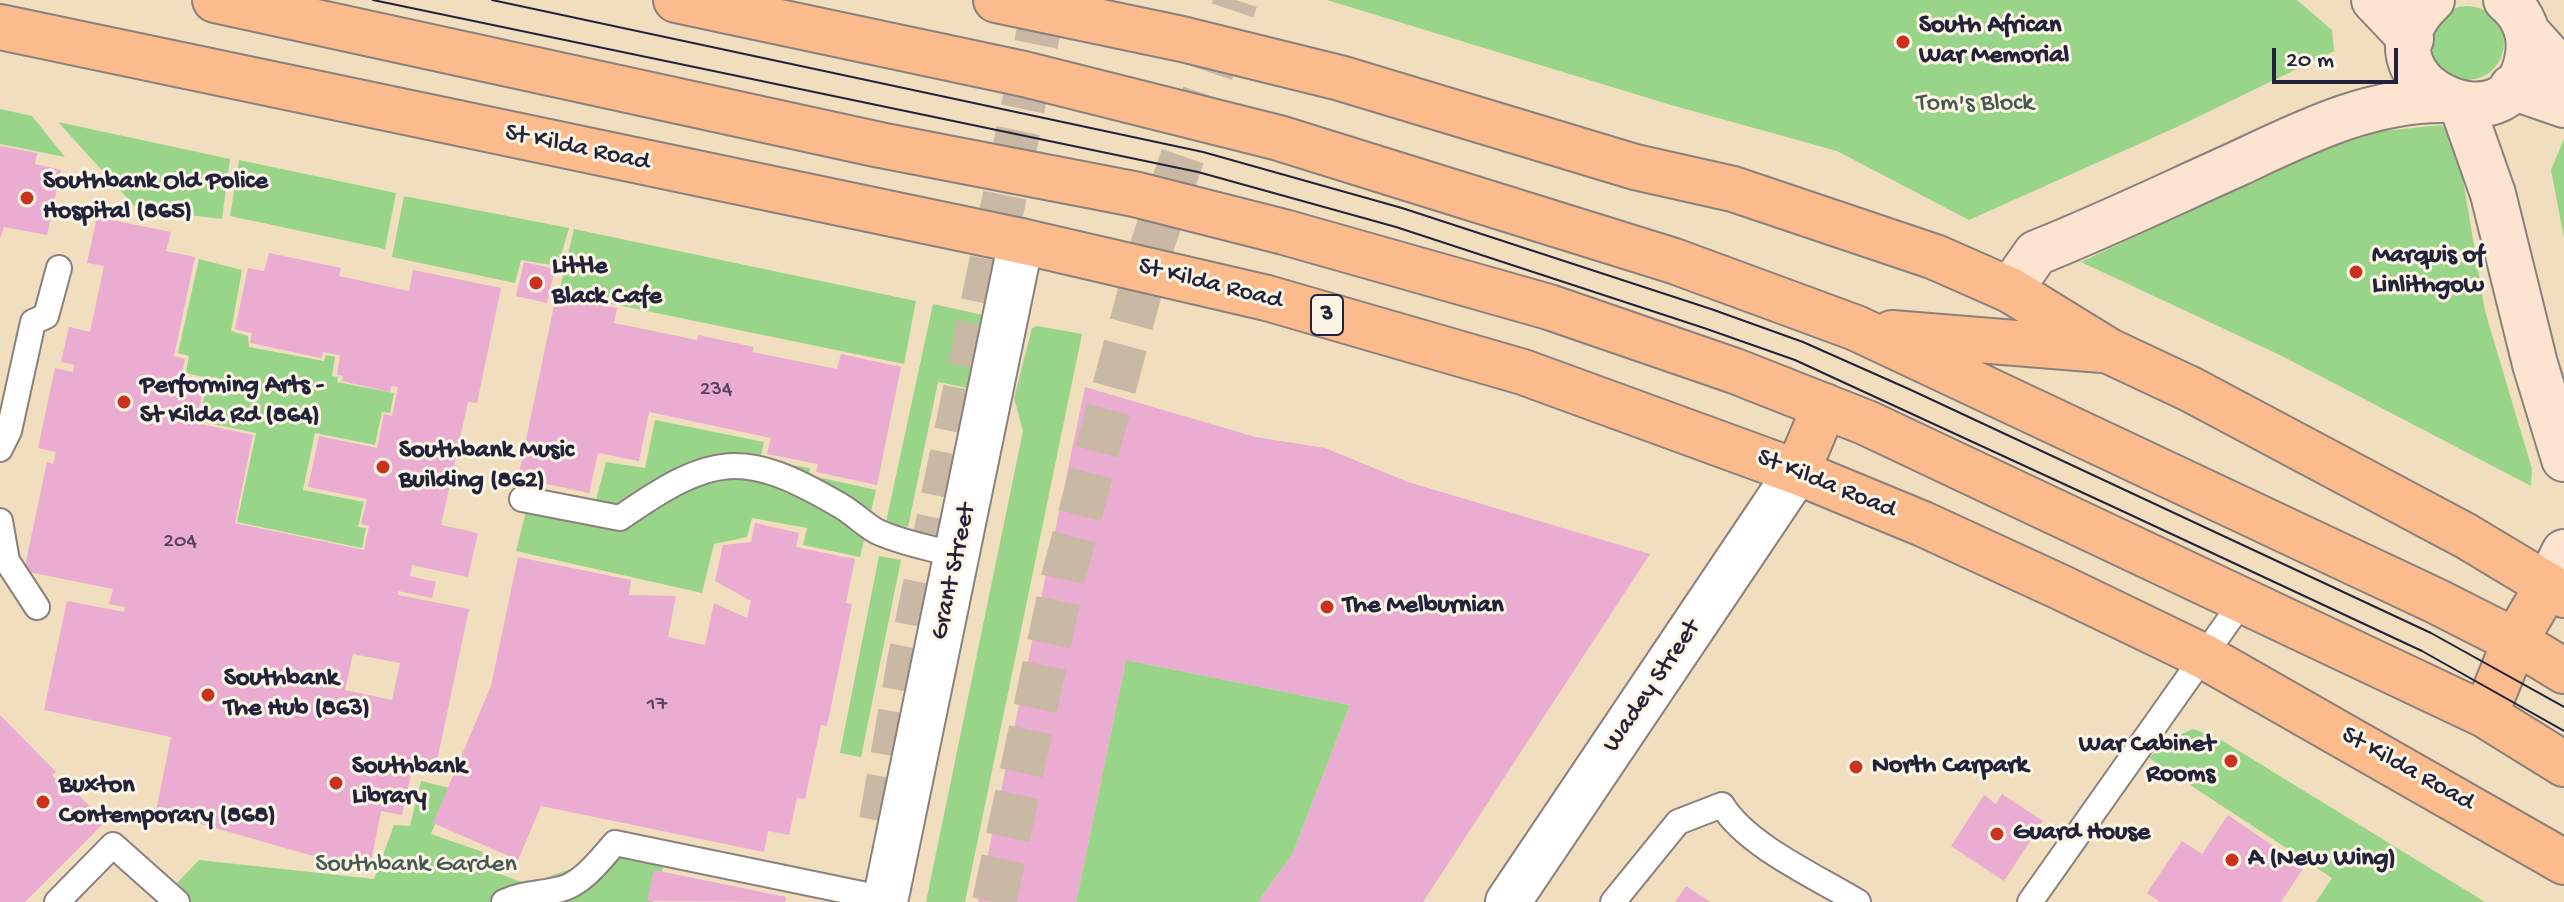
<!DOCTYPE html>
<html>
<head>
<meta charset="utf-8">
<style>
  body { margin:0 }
  #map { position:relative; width:2564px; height:902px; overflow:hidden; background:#f1debe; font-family:"Gochi Hand",sans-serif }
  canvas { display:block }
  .scale { position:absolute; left:2272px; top:48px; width:126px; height:36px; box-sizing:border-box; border:4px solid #22223b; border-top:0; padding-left:10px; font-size:24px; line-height:28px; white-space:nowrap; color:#22223b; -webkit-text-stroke:6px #fcf5e5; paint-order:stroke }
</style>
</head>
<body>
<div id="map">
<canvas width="2564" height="902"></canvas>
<div class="scale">20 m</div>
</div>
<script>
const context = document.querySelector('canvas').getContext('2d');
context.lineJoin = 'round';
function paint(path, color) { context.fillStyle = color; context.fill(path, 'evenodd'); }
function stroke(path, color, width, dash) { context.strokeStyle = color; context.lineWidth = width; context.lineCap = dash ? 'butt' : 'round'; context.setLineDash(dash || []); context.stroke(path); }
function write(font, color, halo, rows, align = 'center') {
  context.font = font + ' "Gochi Hand",sans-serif'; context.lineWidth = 6; context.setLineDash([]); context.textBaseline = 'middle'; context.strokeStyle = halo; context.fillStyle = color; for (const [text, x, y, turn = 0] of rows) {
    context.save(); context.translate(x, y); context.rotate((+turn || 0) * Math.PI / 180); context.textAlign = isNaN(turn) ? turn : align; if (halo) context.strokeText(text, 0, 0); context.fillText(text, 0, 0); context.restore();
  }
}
paint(new Path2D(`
  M1327 0H2297L2332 30 2334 51 2179 126 1969 220 1837 151 1671 105Z
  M2430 43a37 37 0 1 1 74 0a37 37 0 1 1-74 0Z
  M0 109 32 116 65 157 0 144Z
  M58 122 230 159 222 219 137 209Z
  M2441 125 2455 132 2485 311 2532 469 2531 486 2280 355 2081 262 2309 155 2375 132Z
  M2564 139V238L2551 170Z
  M239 160 396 193 385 249 230 216Z
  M404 196 569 228 558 266 521 260 515 283 392 257Z
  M574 229 916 301 904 364 559 293Z
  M199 259 242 270 231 331 248 336 249 347 324 361 326 355 335 357 332 376 338 377 337 382 394 393 390 413 382 412 375 445 315 433 303 490 364 502 358 527 366 528 362 548 237 522 256 433 199 421 208 378 186 373 189 356 178 353Z
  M933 304 983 315 967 388 938 382 908 527 886 522Z
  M1038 326 1082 334 965 902H926L1023 431 1014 398 1032 328Z
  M655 420 764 442 760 460 810 468 809 475 876 490 860 557 803 545 807 528 752 518 747 537 714 544 702 593 516 551 532 487 596 500 606 462 645 468Z
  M879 556 901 560 861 757 840 753Z
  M1126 660 1350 705 1293 853 1258 902H1076Z
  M2193 729 2218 738 2485 902H2316L2332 878 2149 758 2168 740Z
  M421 781 449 788 431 834 483 852 478 866 527 884 582 865 597 842 664 865 653 902H159L199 860 374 879 394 825 410 826Z`), '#98d589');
paint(new Path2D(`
  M0 146 37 153 35 164 61 170 47 235 4 227 0 239Z
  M97 217 171 232 166 251 195 257 174 356 185 359 181 377 205 382 196 423 253 435 235 523 364 550 369 526 361 524 367 499 308 487 319 436 377 448 384 414 392 416 398 387 391 386 390 392 342 381 343 376 337 375 340 355 323 352 321 358 250 343 252 333 235 329 248 268 264 271 269 253 341 268 339 276 409 291 413 270 501 288 477 403 468 402 441 525 478 533 468 577 412 565 410 576 436 582 432 598 398 591V595L469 609 434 775 412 770 402 815 381 811 369 872 156 811 171 737 44 710 67 601 124 612 125 607 109 604 113 589 24 571 47 462 53 464 56 452 38 448 55 368 73 372 74 365 61 362 69 327 90 332 104 266 87 263ZM353 654 400 663 392 700 345 690Z
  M524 262 555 269 547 303 516 296Z
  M556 296 617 308 614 323 697 340 698 335 754 347 752 352 837 369 841 354 901 367 877 485 816 472 818 464 767 454 771 438 649 412 639 461 598 453 589 493 518 478Z
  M1085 387 1255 437 1325 448 1408 482 1650 554 1423 902H1258L1293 853 1350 705 1126 660 1076 902H978Z
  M755 523 799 533 796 547 855 559 846 603 852 604 827 726 821 725 805 799 797 798 789 835 768 831 764 852 541 806 518 860 433 823 491 686 518 557 631 580 629 595 676 596 668 637 705 645 714 603 747 618 751 601 715 581 723 545 751 542Z
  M0 715 56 772 52 775 59 783 63 779 105 822 25 902H0Z
  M2002 794 2043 821 2004 881 1951 846 1984 795 1996 804Z
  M2228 815 2304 867 2281 902H2160L2147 893 2182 841 2202 854Z
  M654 870 786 897 785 902 647 901Z
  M1686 886 1710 902H1675Z`), '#eaacd0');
stroke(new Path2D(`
  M881 821 909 662 1045 0
  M994 902 1063 578 1153 243 1236 0`), '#c8b8a4', 44, [44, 22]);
const lane = new Path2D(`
  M0 449 9 431 33 322 46 316 59 268
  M522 499 620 518C712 454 743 448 841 506 853 513 864 524 876 531 900 543 933 548 958 556
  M0 521 7 561 37 607
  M57 902 113 845 177 902
  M504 902C523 893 541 894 561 889 582 884 601 859 615 843L886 899
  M1613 902 1678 822 1722 805C1747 846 1817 877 1858 902
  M2030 902 2244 599`);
const street = new Path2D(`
  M885 902 1021 241
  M1508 902 1797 472`);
const secondary = new Path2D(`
  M2374 0 2411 39
  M2432 0C2347 79 2513 159 2528 55 2531 34 2523 14 2506 0
  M2527 32 2564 73
  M2512 87 2564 105
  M2462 106 2493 194 2535 364 2564 459
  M2010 290 2036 253C2104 226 2170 194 2237 164 2303 133 2370 99 2445 100
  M2548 585 2564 552`);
const primary = new Path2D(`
  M215 0 880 145 1134 194 1284 232 1549 307 1735 371 1867 423 2485 715 2564 764
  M676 0 1024 74 1279 138 1674 261 1856 328 2436 601 2515 641 2564 671
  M996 0 1182 39 1340 78 1635 167 1733 189 1935 257 2010 290 2109 351 2190 389 2466 536 2564 595
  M0 27 1021 241 1267 298 1523 372 1797 472 1923 524 2060 587 2205 657 2564 862
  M1892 333 2102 350
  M1797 472 1825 406
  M2485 715 2515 641 2548 585`);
stroke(lane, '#8a807c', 28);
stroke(street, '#8a807c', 48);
stroke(secondary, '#8a807c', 48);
stroke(primary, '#8a807c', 48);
stroke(lane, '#fff', 24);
stroke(street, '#fff', 44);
stroke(secondary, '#fde4d1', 44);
stroke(primary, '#fbbb8d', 44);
stroke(new Path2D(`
  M373 0 1198 172 1396 227 1704 328 1795 360 2118 509 2422 651 2564 731
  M492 0 1203 152 1402 208 1711 309 1803 342 1911 390 2431 633 2564 707`), '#22223b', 2);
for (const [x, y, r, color] of [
  [1903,42,8,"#c8321e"],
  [27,198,8,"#c8321e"],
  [2356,272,8,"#c8321e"],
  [536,283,8,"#c8321e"],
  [124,402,8,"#c8321e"],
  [383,467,8,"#c8321e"],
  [1327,607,8,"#c8321e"],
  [208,695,8,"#c8321e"],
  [2231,761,8,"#c8321e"],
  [1856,767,8,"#c8321e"],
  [336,783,8,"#c8321e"],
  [43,802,8,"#c8321e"],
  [1997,834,8,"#c8321e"],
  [2232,860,8,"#c8321e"]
]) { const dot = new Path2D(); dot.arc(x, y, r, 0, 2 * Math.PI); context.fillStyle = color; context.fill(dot); stroke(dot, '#fcf5e5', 3); }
write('22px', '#544460', null, [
  ["234",716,391],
  ["204",180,543],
  ["17",657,706]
]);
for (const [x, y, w] of [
  [1327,315,32]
]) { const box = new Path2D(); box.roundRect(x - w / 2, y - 20, w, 40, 6); context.fillStyle = '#fcf5e5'; context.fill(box); stroke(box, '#22223b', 2); }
write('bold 24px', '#22223b', null, [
  ["3",1327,315]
]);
write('bold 26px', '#22223b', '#fcf5e5', [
  ["South African",1919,27],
  ["War Memorial",1919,57],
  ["Southbank Old Police",43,183],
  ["Hospital (865)",43,213],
  ["Marquis of",2372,257],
  ["Linlithgow",2372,287],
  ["Little",552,268],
  ["Black Cafe",552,298],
  ["Performing Arts -",140,387],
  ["St Kilda Rd (864)",140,417],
  ["Southbank Music",399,452],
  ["Building (862)",399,482],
  ["The Melburnian",1343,607],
  ["Southbank",224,680],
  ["The Hub (863)",224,710],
  ["War Cabinet",2215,746,"right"],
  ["Rooms",2215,776,"right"],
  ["North Carpark",1872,767],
  ["Southbank",352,768],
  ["Library",352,798],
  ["Buxton",59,787],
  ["Contemporary (868)",59,817],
  ["Guard House",2013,834],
  ["A (New Wing)",2248,860]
], 'left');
write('26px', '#455852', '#fcf5e5', [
  ["Tom's Block",1975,105],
  ["Southbank Garden",416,866]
]);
write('26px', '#22223b', '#fcf5e5', [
  ["St Kilda Road",577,149,12],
  ["St Kilda Road",1210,285,14],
  ["St Kilda Road",1826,485,22],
  ["Grant Street",955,572,-78],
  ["Wadey Street",1653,687,-56],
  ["St Kilda Road",2407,770,29]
]);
</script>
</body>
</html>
